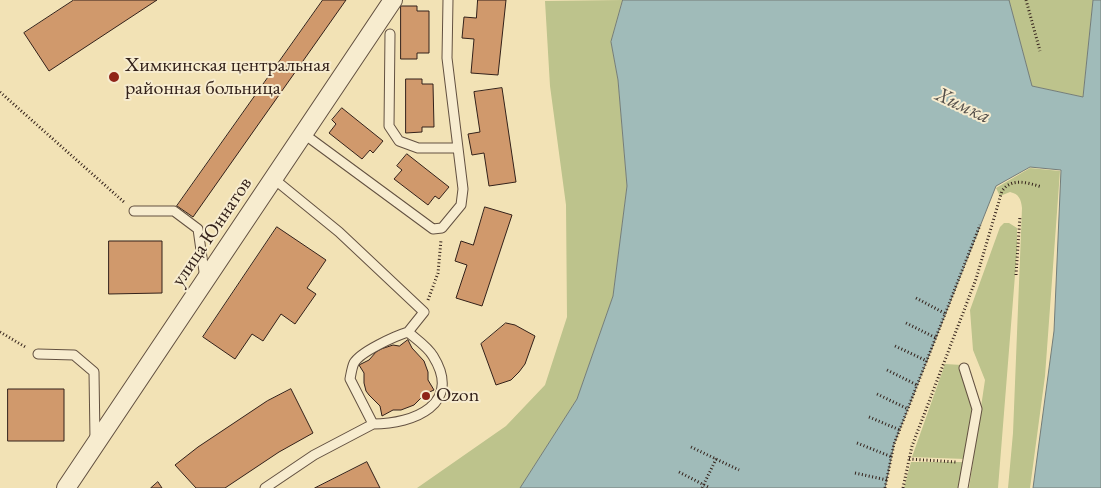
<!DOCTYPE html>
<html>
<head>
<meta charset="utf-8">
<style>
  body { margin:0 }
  canvas { display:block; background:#f2e2b5 }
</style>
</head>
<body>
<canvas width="1101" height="488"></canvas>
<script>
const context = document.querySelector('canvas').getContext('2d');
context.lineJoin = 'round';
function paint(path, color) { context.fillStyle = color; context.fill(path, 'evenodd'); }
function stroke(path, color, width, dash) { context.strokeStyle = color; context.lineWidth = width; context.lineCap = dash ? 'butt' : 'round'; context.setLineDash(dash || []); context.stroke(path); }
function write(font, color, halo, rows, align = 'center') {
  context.font = font + ' "EB Garamond",serif'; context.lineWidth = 4; context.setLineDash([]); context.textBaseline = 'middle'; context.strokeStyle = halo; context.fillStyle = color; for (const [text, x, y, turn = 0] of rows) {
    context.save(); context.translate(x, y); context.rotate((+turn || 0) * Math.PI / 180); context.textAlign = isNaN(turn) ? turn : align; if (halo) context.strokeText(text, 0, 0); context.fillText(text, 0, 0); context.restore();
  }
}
paint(new Path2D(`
  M623 0 611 42 618 80 627 186 613 296 577 399 520 488H417L506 426 545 385 567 317 566 205 550 86 545 1Z
  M1009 0H1093L1083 97 1032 86Z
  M1030 168 1060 171 1045 376 1030 488H1008L1013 433 1022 208C1021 199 1019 194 1010 192L1000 196 996 188Z
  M1004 223H1009L1017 228V250L998 488H969L985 380 973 350 970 310 1000 227Z
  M945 364 962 365 975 407 965 459 912 457Z
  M911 462H965L960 488H904Z`), '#bdc38c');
const water = new Path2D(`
  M623 0H1009L1032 86 1083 97 1093 0H1101V488H1033L1054 331 1061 170 1030 167 996 186 894 444 885 488H520L577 399 613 296 627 186 618 80 611 42Z`);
paint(water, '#a0bbb9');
stroke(water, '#747d79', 1);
const building = new Path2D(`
  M74 0H157L49 71 24 33Z
  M323 0H346L193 217 177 206Z
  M478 0H506L498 75 471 73 474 39 462 38 464 17 476 18Z
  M401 6H417V11H429V53H417V59H401Z
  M406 79H422V84H433L434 127H422V132L406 133Z
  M502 88 516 182 489 186 484 153 472 155 468 134 480 132 474 92Z
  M342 108 383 141 373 153 370 150 362 159 329 133 336 124 332 120Z
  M407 154 449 187 439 199 435 196 428 205 394 179 402 170 397 166Z
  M485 207 512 215 482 306 456 298 467 265 455 261 461 241 473 245Z
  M277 227 326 260 307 288 316 294 295 324 281 314 263 341 252 334 235 359 203 337Z
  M109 241H162V293L109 294Z
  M506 323 515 325 535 336 525 364 519 372 511 380 496 385 481 344Z
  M408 340 412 348 424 361 428 372V380L434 390 425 394 414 405 401 410H393L382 416 380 406 369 395 366 391 364 383V373L359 365 369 360 376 352 381 349 393 345 399 346Z
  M8 389H64V441H8Z
  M291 389 313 433 279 452 225 488H196L175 465 198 447 267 401Z
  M367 462 380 488H315Z
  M158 482 162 488H151Z`);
paint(building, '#d0996c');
stroke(building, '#33211a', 1);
const lane = new Path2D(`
  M390 34 389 126 399 141 418 148H458
  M304 134 433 229 442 228 461 205 463 189 447 58 448 0
  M274 179 339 232 424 312 408 332C416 339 428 347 433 356 463 404 414 424 373 424L350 379C351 374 352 367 354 363 360 352 395 336 408 332
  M134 211H174L198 229 205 279
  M38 354 74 355 94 372 95 439
  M265 488 314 455 373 424
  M963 488 977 409 964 368`);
const street = new Path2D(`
  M66 488 393 0`);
stroke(lane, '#635141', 11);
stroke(street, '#635141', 20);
stroke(new Path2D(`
  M1026 0 1040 51
  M0 92 125 203
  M1016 275 1020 216
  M916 298 946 314
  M428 300 438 273 441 240
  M906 323 936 338
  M0 332 27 348
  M895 346 927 361
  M887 370 917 385
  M877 394 908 409
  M869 417 900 430
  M857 443 892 457
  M691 447 739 470
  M909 459 956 462
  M679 472 710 488
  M855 473 887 480
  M702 488 717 457
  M885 488 894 444 980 225
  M903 488 912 446 976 279 1002 191C1012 177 1028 183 1042 187`), '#33211a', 3, [1, 2.5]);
stroke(lane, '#f7eccf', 9);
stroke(street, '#f7eccf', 18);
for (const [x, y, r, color] of [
  [114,77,6,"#8f2418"],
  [426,396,5,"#8f2418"]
]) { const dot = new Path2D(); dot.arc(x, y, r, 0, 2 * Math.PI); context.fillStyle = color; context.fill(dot); stroke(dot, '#f7eccf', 2); }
write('20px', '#33211a', '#f7eccf', [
  ["Химкинская центральная",125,66],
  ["районная больница",125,89],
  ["Ozon",436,396]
], 'left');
write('20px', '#33211a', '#f7eccf', [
  ["улица Юннатов",212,232,-56]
]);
write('italic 21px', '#544f4a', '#f7eccf', [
  ["Химка",963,106,25]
]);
</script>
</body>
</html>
